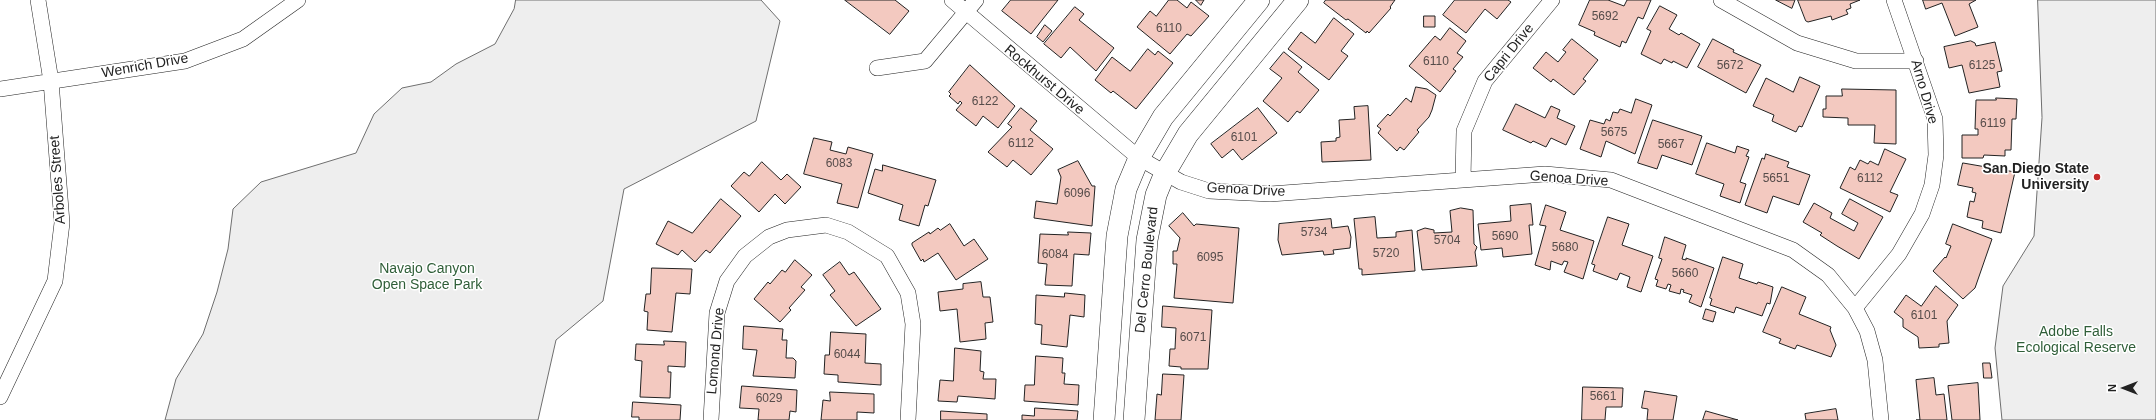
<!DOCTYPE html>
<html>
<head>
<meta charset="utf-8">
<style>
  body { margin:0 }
  #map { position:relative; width:2156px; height:420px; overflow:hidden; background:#fff; font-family:Helvetica,sans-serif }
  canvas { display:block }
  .north { position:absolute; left:2104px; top:368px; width:40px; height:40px; -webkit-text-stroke:3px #fff; paint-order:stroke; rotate:270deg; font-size:11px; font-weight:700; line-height:16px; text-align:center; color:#222 }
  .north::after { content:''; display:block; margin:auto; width:14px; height:18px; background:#222; clip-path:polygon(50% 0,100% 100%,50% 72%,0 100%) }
</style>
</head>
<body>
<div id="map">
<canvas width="2156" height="420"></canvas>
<div class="north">N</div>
</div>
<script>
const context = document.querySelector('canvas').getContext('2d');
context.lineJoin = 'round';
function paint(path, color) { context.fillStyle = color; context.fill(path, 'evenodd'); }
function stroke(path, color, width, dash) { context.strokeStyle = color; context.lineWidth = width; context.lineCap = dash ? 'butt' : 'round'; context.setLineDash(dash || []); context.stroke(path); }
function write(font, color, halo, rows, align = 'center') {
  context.font = font + ' Helvetica,sans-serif'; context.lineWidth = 3; context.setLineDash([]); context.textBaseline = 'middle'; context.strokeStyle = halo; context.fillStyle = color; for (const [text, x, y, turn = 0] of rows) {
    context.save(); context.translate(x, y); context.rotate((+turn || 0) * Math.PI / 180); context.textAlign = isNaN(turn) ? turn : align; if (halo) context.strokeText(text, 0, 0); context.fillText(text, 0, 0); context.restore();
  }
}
const green = new Path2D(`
  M516 0H761L780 21 756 121 624 189 603 301 556 340 538 420H165L176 379 203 334 217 292 228 249 233 209 261 182 356 153 374 114 402 88 431 82 456 64 495 44 514 9Z
  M2038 0H2156V420H2002L1995 348 2003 286 2034 236 2042 118Z`);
paint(green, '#eee');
stroke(green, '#6f6f6f', 1);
const building = new Path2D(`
  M845 0H895L909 11 890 34Z
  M1011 0H1058L1031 34 1002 11Z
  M1169 0H1177L1187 8 1191 2 1209 16 1191 36 1187 34 1170 54 1137 27 1150 11 1156 16Z
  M1196 0H1204L1201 5Z
  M1326 0H1395L1390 7 1391 8 1369 33 1367 31 1366 33 1348 19 1346 20 1324 3Z
  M1455 0H1508L1511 2 1497 19 1485 9 1466 33 1443 15Z
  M1590 0H1608L1624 6 1627 0H1651L1643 19 1638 17 1626 43 1622 41 1620 47 1594 35 1595 32 1579 25Z
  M1776 0H1795L1792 8Z
  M1798 0H1860L1850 4 1851 8 1846 10 1848 14 1832 20 1831 16 1808 22 1806 21Z
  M1923 0H1976L1969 4 1978 27 1955 36 1942 3 1926 9Z
  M1660 6 1677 15 1669 29 1679 35 1681 33 1700 44 1687 68 1673 61 1672 63 1664 59 1661 64 1641 54 1651 31 1647 29Z
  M1075 7 1084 14 1079 20 1114 48 1096 71 1070 47 1061 58 1044 44Z
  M1424 16H1435V27H1424Z
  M1334 18 1354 34 1341 51 1348 56 1329 80 1288 49 1301 32 1315 43Z
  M1045 25 1052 31 1043 42 1037 37Z
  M1450 28 1466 41 1457 53 1463 57 1453 69 1456 71 1440 92 1409 66 1435 36 1440 40Z
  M1572 39 1598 60 1583 79 1586 81 1574 95 1553 79 1551 82 1533 68 1546 52 1558 62 1566 52 1563 50Z
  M1713 39 1734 50 1733 52 1761 65 1746 93 1698 67Z
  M1971 41 1975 43 1976 46 1995 42 2002 71 1997 72 2000 87 1969 93 1962 65 1949 68 1944 47Z
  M1148 49 1155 55 1158 51 1173 63 1136 109 1113 91 1111 93 1095 80 1112 57 1130 71Z
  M1284 52 1302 67 1298 72 1319 90 1300 113 1297 111 1288 122 1263 101 1282 78 1270 69Z
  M970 65 1015 106 998 128 983 116 976 126 956 110 962 103 960 101 958 104 949 96 951 94 949 92Z
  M1800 77 1820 86 1802 127 1799 126 1796 132 1772 121 1774 115 1753 106 1766 78 1793 92Z
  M1416 87 1427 89 1436 95 1432 110 1429 117 1417 130 1419 132 1404 150 1400 147 1397 151 1378 133 1381 129 1377 126 1388 114 1390 116 1406 98 1411 102Z
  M1842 89 1896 90V144L1874 143 1875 125H1848V118L1823 117V109H1826V96H1842Z
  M1996 98 2017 99 2016 119H2012L2011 150H2005V156L1984 155 1983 158H1962V135H1978V129H1975L1976 100H1996Z
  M1636 99 1652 105 1635 154 1606 141 1601 157 1580 149 1590 120 1604 124 1606 119 1610 121 1613 112 1618 113 1620 109 1631 113Z
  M1516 104 1545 118 1551 106 1560 110 1557 118 1575 126 1566 145 1551 138 1546 147 1533 141 1531 143 1503 130Z
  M1368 106 1371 160 1322 162 1321 142 1336 141V138L1340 137 1339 120 1355 119 1354 107Z
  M1021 108 1037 121 1030 130 1053 149 1031 175 1013 160 1007 167 988 152 1012 127 1008 124Z
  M1258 108 1277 133 1242 160 1233 149 1222 158 1211 144Z
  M1653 120 1702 136 1692 165 1662 155 1657 169 1638 163Z
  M814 138 832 142 830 150 846 154 848 147 873 154 858 208 837 203 842 184 804 174Z
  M1707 143 1735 153 1737 146 1749 150 1746 156 1749 157 1740 182 1746 184 1740 203 1720 196 1724 184 1696 174Z
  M1885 149 1906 159 1890 192 1898 195 1890 212 1840 188 1850 167 1855 170 1860 160 1868 164 1870 161 1878 165Z
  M1766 154 1789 162 1787 167 1810 175 1799 205 1773 196 1767 213 1745 205 1762 158 1764 159Z
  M1078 161 1092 186H1095L1092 226 1034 218 1036 201 1057 204 1061 177 1058 170Z
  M762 162 781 180 787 174 801 187 785 204 775 194 759 212 731 186 744 172 749 176Z
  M1963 163 2015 172 2001 233 1982 228 1983 221 1967 217 1970 201 1974 202 1976 193 1972 192 1973 188 1958 185Z
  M883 165 936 180 928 206 925 205 919 226 899 220 903 205 868 193 875 169 882 171Z
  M721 199 741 216 710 253 706 250 695 262 682 250 678 255 656 244 668 221 692 233Z
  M1850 199 1883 217 1859 259 1837 246 1820 235 1822 233 1803 222 1814 203 1832 213 1830 218 1854 231 1858 223 1842 214Z
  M1531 204 1533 225H1529L1532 254 1503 257 1502 248 1481 250 1478 224 1511 221 1510 206Z
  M1546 205 1566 212 1560 230 1594 241 1583 279 1564 272 1568 262 1564 261 1562 265 1551 261 1550 270 1535 265 1546 226 1540 225Z
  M1461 208 1473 210 1474 244 1477 247 1475 252 1477 266 1422 270 1417 231 1425 228 1434 230V233L1452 232 1450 211Z
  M1183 213 1194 226 1196 224 1239 228 1233 303 1174 298 1177 264H1173V251H1177L1180 238 1169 226Z
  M1375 217 1377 238 1396 237V232L1412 230 1415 271 1362 275V269H1359L1354 219Z
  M1608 217 1629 224 1622 245 1653 256 1641 292 1627 287 1630 277 1620 273 1617 280 1593 271 1595 265 1592 264Z
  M1331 219 1332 228 1348 226 1351 237 1350 248 1333 250 1334 254 1324 255 1323 251 1282 255 1278 240 1279 224Z
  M950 224 964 246 974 239 988 259 956 280 938 253 924 262 923 259 921 261 912 245V243L929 232 930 234 938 228 940 230Z
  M1953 224 1992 239 1975 288 1963 299 1933 271 1945 257 1946 258 1951 246 1946 244Z
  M1068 232 1091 233 1089 255 1074 254 1072 286 1045 285 1047 264 1038 263 1040 234 1068 235Z
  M1665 237 1686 245 1682 259 1686 260V258L1714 268 1701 307 1689 302 1692 295 1683 292 1684 290 1681 289 1680 294 1669 291 1671 285 1668 284 1666 289 1656 286 1658 280 1655 279 1662 259 1659 258Z
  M1723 257 1743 264 1739 278 1757 284 1758 282 1773 287 1770 304 1767 303 1762 316 1736 307 1734 313 1710 305 1712 299 1710 298Z
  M795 260 812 275 801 287 805 290 789 308 791 310 780 322 754 299 768 282 770 284 782 270 785 272Z
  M840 262 849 275 854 272 881 309 856 326 830 295 835 291 823 275Z
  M652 268 692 269 690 294 676 293 672 332 647 330 648 312 644 311 646 294H650Z
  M981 282 983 297H990L993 322 985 323 986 339 960 342 957 309 940 311 938 292 963 289V284Z
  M1936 286 1958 305 1947 321 1949 343 1939 344V347L1919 348 1918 337 1903 327V319L1894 312 1906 295 1921 306Z
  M1782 287 1806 297 1799 314 1831 327 1830 330 1836 345 1831 357 1797 345 1795 349 1779 343 1781 339 1763 332Z
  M1065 293 1085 295 1084 317 1070 315 1067 347 1041 344 1042 325 1035 324 1036 295 1064 297Z
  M1163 306 1212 310 1208 369H1181V367L1169 366 1170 349H1175L1176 328 1162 327Z
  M1706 309 1716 312 1713 322 1703 319Z
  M744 326 783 329 782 340H787L786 358H793L796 361 795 378 753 376 757 350 743 349Z
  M831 332 866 334 865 363 881 364V385L838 382V375L824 374 825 355H829Z
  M664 341 686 342 685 367 668 366V372H671L670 398 640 397 642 361 635 360 636 344 664 345Z
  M955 348 981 351 980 371 984 372 983 379H996L995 399 958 396 957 402 938 401 940 380 953 381Z
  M1036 356 1063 358 1062 373H1065L1064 384 1079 385 1078 405 1024 401 1025 385H1034Z
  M1983 363H1990L1992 378H1984Z
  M1163 374 1184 375 1181 420H1155L1157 394 1161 395Z
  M1934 378 1936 395 1944 394 1947 420H1916H1920L1916 380Z
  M1978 383 1980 420H1952L1948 386Z
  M742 386 797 390 796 412 790 411 789 420H758L759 409 740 408Z
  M1583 387 1623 388 1622 407H1606L1605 420H1582Z
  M1645 391 1677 396 1673 420H1647L1648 409 1642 408Z
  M830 392 874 394V413L857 412V420H821L823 400 830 401Z
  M633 402 681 405 680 420H639V417H632Z
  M1035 408 1078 411 1077 420H1022V415L1034 416Z
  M1836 409 1838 420H1806L1805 414Z
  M941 411 987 414V420H941Z
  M1706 411 1738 420H1703Z`);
paint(building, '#f3c9c0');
stroke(building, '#222', 1);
const street = new Path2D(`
  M952 0 1139 158 1181 182 1209 191 1270 194 1545 174 1611 180 1793 250 1828 275 1855 308 1867 331 1875 360 1881 420
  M1721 0 1797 43 1856 61H1916
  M877 68 925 61 976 0
  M0 89 185 61 243 39 298 0
  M1463 180 1464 131 1485 81 1552 0
  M1855 308 1899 254 1922 214 1932 185 1936 155 1935 119 1894 0
  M0 397 55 281 62 223 51 81 38 0
  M711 420 717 313 727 281 745 256 769 237 787 230 826 225 848 232 887 256 908 293 913 324 908 420`);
const secondary = new Path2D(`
  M1104 420 1117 236 1126 189 1139 158 1163 117 1259 0
  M1134 420 1147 240 1156 195 1165 173 1188 134 1298 0`);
stroke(street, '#222', 16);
stroke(secondary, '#222', 22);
stroke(street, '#fff', 15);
stroke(secondary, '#fff', 21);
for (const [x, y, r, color] of [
  [2097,177,4,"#c62828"]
]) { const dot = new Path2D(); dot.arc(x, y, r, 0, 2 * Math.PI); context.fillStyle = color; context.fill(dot); stroke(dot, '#fff', 1.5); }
write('12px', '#564c4a', null, [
  ["5692",1605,17],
  ["6110",1169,29],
  ["6110",1436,62],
  ["5672",1730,66],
  ["6125",1982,66],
  ["6122",985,102],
  ["6119",1993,124],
  ["5675",1614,133],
  ["6101",1244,138],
  ["6112",1021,144],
  ["5667",1671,145],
  ["6083",839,164],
  ["5651",1776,179],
  ["6112",1870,179],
  ["6096",1077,194],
  ["5734",1314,233],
  ["5690",1505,237],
  ["5704",1447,241],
  ["5680",1565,248],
  ["5720",1386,254],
  ["6084",1055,255],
  ["6095",1210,258],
  ["5660",1685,274],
  ["6101",1924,316],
  ["6071",1193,338],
  ["6044",847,355],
  ["5661",1603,397],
  ["6029",769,399]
]);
write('14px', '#222', '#fff', [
  ["Capri Drive",1509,53,-51],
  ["Wenrich Drive",145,66,-10],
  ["Rockhurst Drive",1044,80,40],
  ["Arno Drive",1924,92,74],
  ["Genoa Drive",1569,179,4],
  ["Arboles Street",58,180,-94],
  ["Genoa Drive",1246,190,3],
  ["Del Cerro Boulevard",1147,270,-84],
  ["Lomond Drive",716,351,-85]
]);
write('bold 14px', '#222', '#fff', [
  ["San Diego State",2089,169],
  ["University",2089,185]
], 'right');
write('14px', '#2f5e38', '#fff', [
  ["Navajo Canyon",427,269],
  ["Open Space Park",427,285],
  ["Adobe Falls",2076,332],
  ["Ecological Reserve",2076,348]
]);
</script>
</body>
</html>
